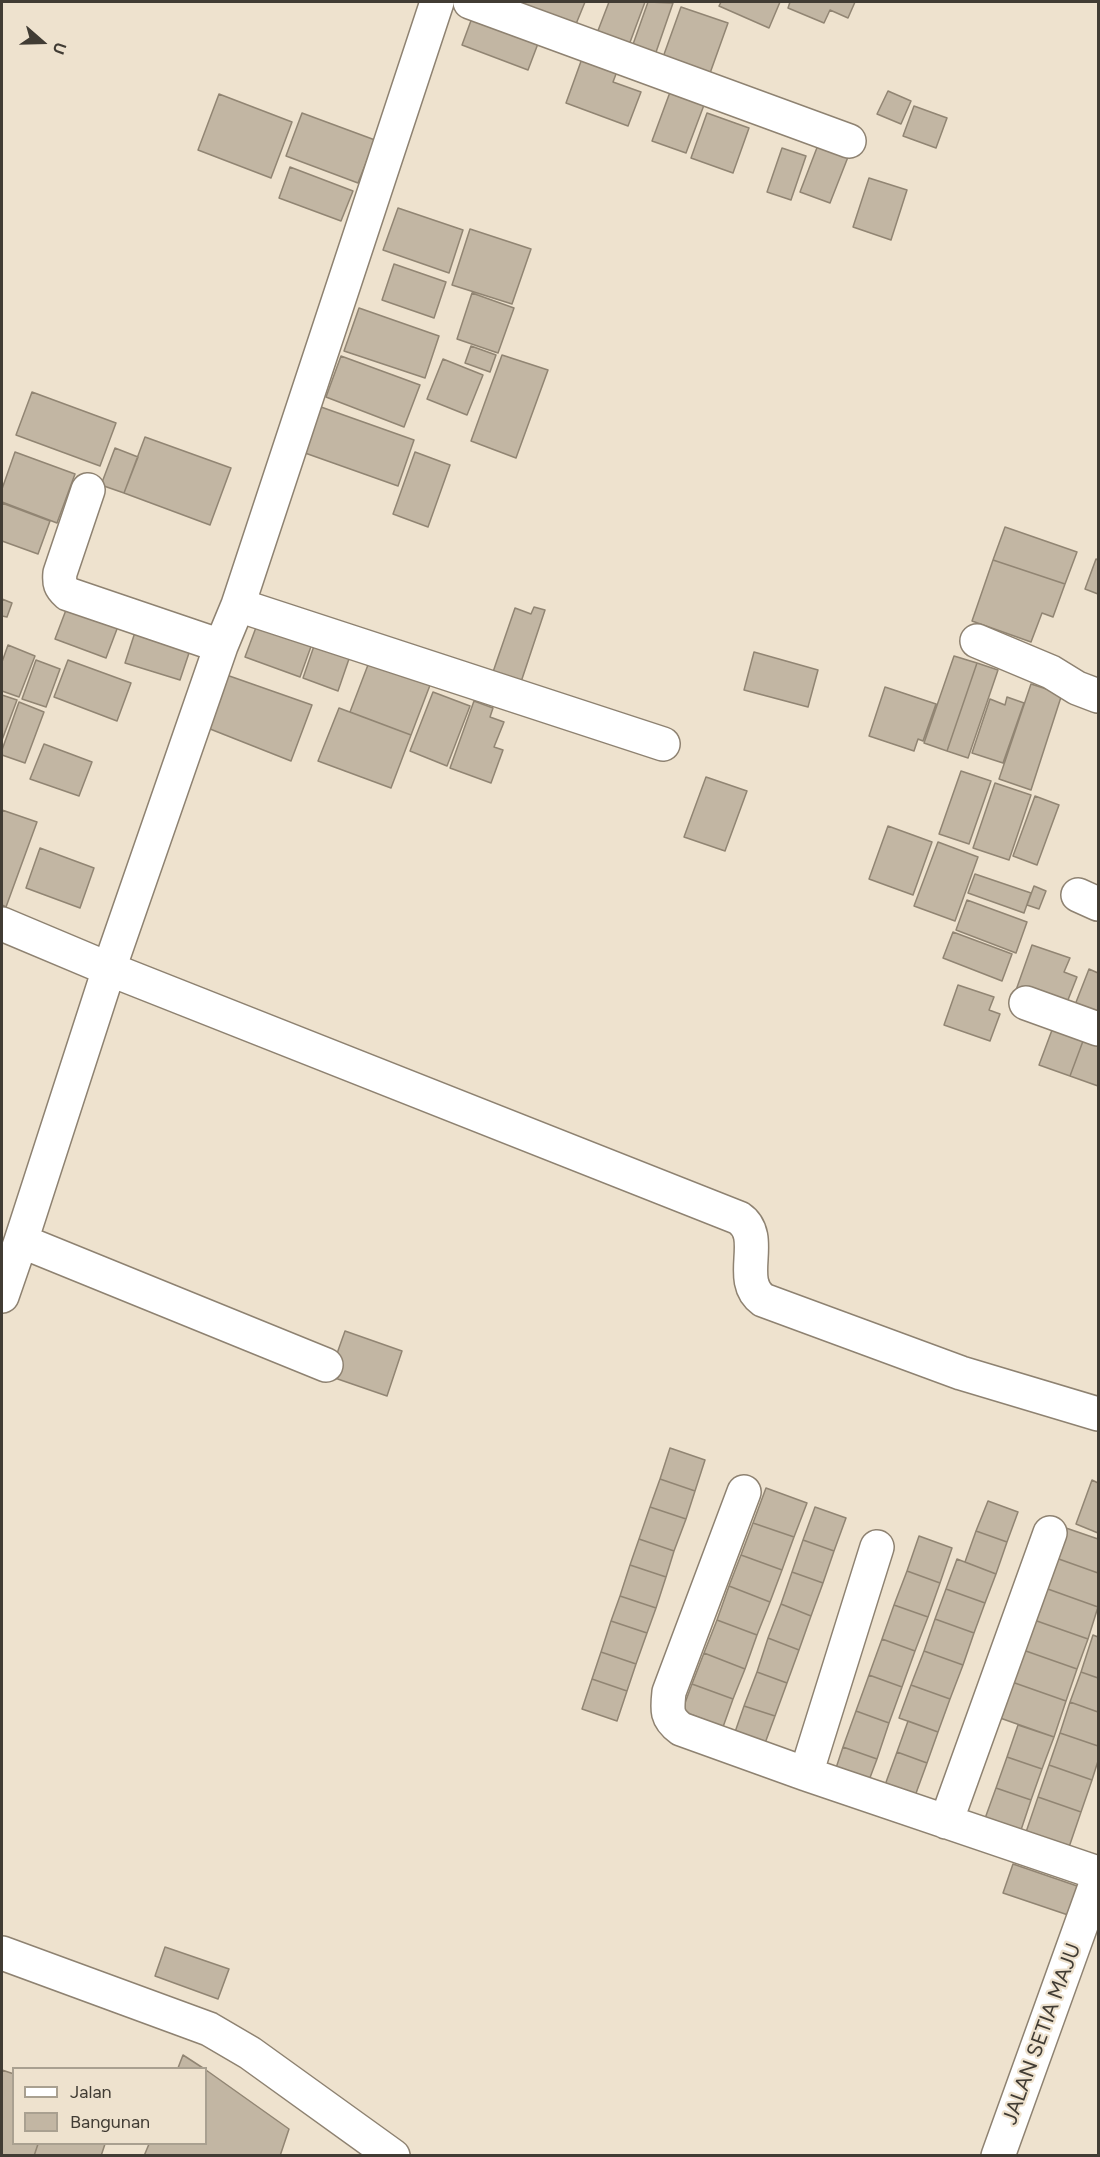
<!DOCTYPE html>
<html>
<head>
<meta charset="utf-8">
<style>
  body { margin:0 }
  #map { position:relative; width:1100px; height:2157px; overflow:hidden; background:#eee2ce; font-family:Figtree,sans-serif }
  canvas { display:block }
  .frame { position:absolute; inset:0; border:3px solid #413c34; pointer-events:none }
  .legend { position:absolute; left:12px; top:2067px; width:195px; height:78px; box-sizing:border-box; background:#eee2ce; border:2px solid #a9a090; margin:0; padding:8px 10px; list-style:none; font-size:18px; color:#413c34 }
  .legend li { display:flex; align-items:center; gap:12px; height:30px }
  .legend b { width:30px; border:2px solid #a9a090 }
  .north { position:absolute; left:12px; top:12px; width:60px; height:60px; -webkit-text-stroke:4px #eee2ce; paint-order:stroke; rotate:110deg; font-size:16px; font-weight:700; line-height:24px; text-align:center; color:#413c34 }
  .north::after { content:''; display:block; margin:auto; width:21px; height:27px; background:#413c34; clip-path:polygon(50% 0,100% 100%,50% 72%,0 100%) }
</style>
</head>
<body>
<div id="map">
<canvas width="1100" height="2157"></canvas>
<div class="frame"></div>
<ul class="legend">
<li><b style="height:8px;background:#fff"></b>Jalan</li>
<li><b style="height:16px;background:#c2b6a3"></b>Bangunan</li>
</ul>
<div class="north">U</div>
</div>
<script>
const context = document.querySelector('canvas').getContext('2d');
context.lineJoin = 'round';
function paint(path, color) { context.fillStyle = color; context.fill(path, 'evenodd'); }
function stroke(path, color, width, dash) { context.strokeStyle = color; context.lineWidth = width; context.lineCap = dash ? 'butt' : 'round'; context.setLineDash(dash || []); context.stroke(path); }
function write(font, color, halo, rows, align = 'center') {
  context.font = font + ' Figtree,sans-serif'; context.lineWidth = 4.5; context.setLineDash([]); context.textBaseline = 'middle'; context.strokeStyle = halo; context.fillStyle = color; for (const [text, x, y, turn = 0] of rows) {
    context.save(); context.translate(x, y); context.rotate((+turn || 0) * Math.PI / 180); context.textAlign = isNaN(turn) ? turn : align; if (halo) context.strokeText(text, 0, 0); context.fillText(text, 0, 0); context.restore();
  }
}
const building = new Path2D(`
  M518 2H585L576 24Z
  M609 2H645L626 53 594 41Z
  M648 2 673 3 654 58 631 50Z
  M721 2H780L769 28 719 6Z
  M790 2H855L848 18 830 10 824 23 788 8Z
  M476 7 542 33 528 70 462 45Z
  M681 7 728 23 709 76 662 60Z
  M584 53 619 66 613 82 641 92 628 126 566 103Z
  M673 84 707 97 686 153 652 141Z
  M888 91 911 101 901 124 877 114Z
  M219 94 292 122 271 178 198 150Z
  M914 106 947 118 936 148 903 136Z
  M302 113 375 140 358 183 286 156Z
  M707 113 749 128 733 173 691 158Z
  M818 145 848 157 830 203 800 192Z
  M782 148 806 156 791 200 767 192Z
  M290 167 353 191 341 221 279 198Z
  M869 178 907 190 891 240 853 227Z
  M398 208 463 230 449 273 383 250Z
  M470 229 531 249 512 304 452 285Z
  M394 264 446 282 434 318 382 300Z
  M472 293 514 308 498 353 457 339Z
  M359 308 439 336 425 378 344 351Z
  M471 346 496 355 490 372 465 363Z
  M502 355 548 370 516 458 471 441Z
  M341 356 420 385 404 427 326 397Z
  M443 359 483 375 467 415 427 399Z
  M32 392 116 423 100 466 16 435Z
  M321 407 414 440 398 486 305 453Z
  M145 437 231 468 210 525 124 493Z
  M115 448 138 457 124 493 101 485Z
  M15 452 75 474 57 523 2 502V489Z
  M415 452 450 465 428 527 393 514Z
  M2 503 50 521 38 554 2 541Z
  M1005 527 1077 552 1065 584 993 560Z
  M1096 559 1098 560V594L1085 589Z
  M993 560 1065 584 1053 617 1042 613 1031 642 972 621Z
  M2 599 12 603 7 617 2 616Z
  M69 602 120 621 106 658 55 639Z
  M534 607 545 610 521 682 493 672 515 608 531 614Z
  M258 622 313 641 300 677 245 657Z
  M138 623 192 644 180 680 125 663Z
  M315 643 350 656 338 691 303 678Z
  M8 645 35 656 19 697 2 691V662Z
  M754 652 818 670 808 707 744 690Z
  M954 656 977 663 947 751 924 743Z
  M371 657 432 680 411 735 350 712Z
  M36 660 60 669 46 707 22 699Z
  M68 660 131 683 117 721 54 697Z
  M977 663 998 670 968 758 947 751Z
  M218 672 312 705 291 761 200 725Z
  M1031 684 1062 694 1031 790 999 779Z
  M885 687 936 704 923 741 918 739 914 751 869 736Z
  M433 692 470 706 447 766 410 751Z
  M2 695 17 700 2 740Z
  M1007 697 1024 703 1003 763 972 753 990 699 1005 705Z
  M474 701 493 708 490 717 504 722 494 747 503 750 491 783 450 768Z
  M19 702 44 712 25 763 2 755V750Z
  M339 708 411 735 391 788 318 761Z
  M44 744 92 762 79 796 30 779Z
  M961 771 991 781 969 844 939 834Z
  M706 777 747 791 725 851 684 837Z
  M995 783 1031 795 1009 860 973 848Z
  M1035 796 1059 805 1037 865 1013 856Z
  M2 810 37 822 6 907 2 905Z
  M888 826 932 842 913 895 869 879Z
  M938 842 978 857 955 921 914 906Z
  M40 848 94 868 80 908 26 888Z
  M975 874 1031 893 1024 913 968 893Z
  M1034 886 1046 891 1039 909 1027 905Z
  M967 900 1027 922 1016 953 956 930Z
  M953 932 1012 954 1002 981 943 958Z
  M1032 945 1070 958 1064 972 1077 977 1064 1010 1015 993Z
  M1089 969 1098 973V1019L1073 1010Z
  M958 985 994 997 989 1010 1000 1014 990 1041 944 1025Z
  M1055 1022 1086 1033 1070 1076 1039 1065Z
  M1086 1033 1098 1038V1086L1070 1076Z
  M345 1331 402 1351 387 1396 329 1376Z
  M670 1448 705 1460 695 1491 660 1479Z
  M660 1479 695 1491 686 1519 650 1507Z
  M1092 1480 1098 1483V1533L1076 1524Z
  M766 1488 807 1503 794 1537 753 1523Z
  M988 1501 1018 1512 1007 1542 976 1531Z
  M650 1507 686 1519 674 1551 639 1539Z
  M815 1507 846 1518 834 1551 803 1540Z
  M753 1523 794 1537 782 1570 741 1555Z
  M1066 1528 1098 1539V1573L1056 1558Z
  M976 1531 1007 1542 996 1574 965 1562Z
  M919 1536 952 1548 940 1583 907 1571Z
  M639 1539 674 1551 666 1577 630 1565Z
  M803 1540 834 1551 823 1583 792 1572Z
  M741 1555 782 1570 770 1602 729 1586Z
  M1056 1558 1098 1573V1607L1045 1588Z
  M957 1559 996 1574 985 1603 946 1589Z
  M630 1565 666 1577 656 1608 620 1596Z
  M907 1571 940 1583 928 1617 894 1605Z
  M792 1572 823 1583 811 1616 781 1604Z
  M729 1586 770 1602 757 1635 717 1620Z
  M1045 1588 1098 1607 1088 1639 1034 1620Z
  M946 1589 985 1603 974 1633 935 1619Z
  M620 1596 656 1608 647 1633 611 1621Z
  M781 1604 811 1616 799 1650 768 1638Z
  M894 1605 928 1617 915 1651 882 1639Z
  M935 1619 974 1633 963 1665 924 1651Z
  M717 1620 757 1635 745 1669 704 1653Z
  M1034 1620 1088 1639 1077 1669 1023 1650Z
  M611 1621 647 1633 636 1664 601 1652Z
  M1093 1635 1098 1637V1678L1081 1672Z
  M768 1638 799 1650 787 1683 757 1672Z
  M882 1639 915 1651 902 1687 869 1675Z
  M1023 1650 1077 1669 1066 1701 1012 1682Z
  M924 1651 963 1665 950 1699 911 1685Z
  M601 1652 636 1664 627 1691 592 1679Z
  M704 1653 745 1669 733 1699 692 1684Z
  M757 1672 787 1683 775 1716 744 1706Z
  M1081 1672 1098 1678V1712L1070 1702Z
  M869 1675 902 1687 889 1723 856 1711Z
  M592 1679 627 1691 617 1721 582 1709Z
  M1012 1682 1066 1701 1054 1737 1000 1718Z
  M692 1684 733 1699 723 1727 682 1711Z
  M911 1685 950 1699 938 1732 899 1718Z
  M1070 1702 1098 1712V1746L1060 1733Z
  M744 1706 775 1716 764 1746 734 1735Z
  M856 1711 889 1723 877 1759 843 1747Z
  M908 1721 938 1732 927 1763 897 1752Z
  M1018 1725 1054 1737 1042 1769 1007 1757Z
  M1060 1733 1098 1746V1761L1092 1780 1049 1765Z
  M843 1747 877 1759 868 1783 835 1771Z
  M897 1752 927 1763 915 1796 885 1785Z
  M1007 1757 1042 1769 1031 1800 996 1788Z
  M1049 1765 1092 1780 1081 1812 1038 1797Z
  M996 1788 1031 1800 1019 1836 983 1824Z
  M1038 1797 1081 1812 1067 1853 1024 1838Z
  M1013 1864 1080 1887 1071 1916 1003 1893Z
  M165 1947 229 1969 218 1999 155 1976Z
  M183 2055 203 2068H178Z
  M2 2070 14 2074V2144H38L34 2156H2Z
  M206 2070 289 2129 280 2156H144L149 2144H206Z
  M38 2144H105L101 2156H34Z`);
paint(building, '#c2b6a3');
stroke(building, '#918573', 1.5);
const minor = new Path2D(`
  M470 2 849 141
  M88 490 60 573C59 583 60 587 68 594L221 646
  M238 605 663 744
  M977 641 1051 672 1077 688 1098 696
  M1078 895 1098 904
  M2 924 109 969 739 1218C767 1237 735 1280 763 1300L961 1373 1098 1414
  M1026 1003 1098 1029
  M21 1241 326 1365
  M2 1296 21 1241 109 969 221 646 238 605 437 2
  M744 1492 669 1692C667 1710 666 1718 681 1729L806 1774 1098 1873
  M806 1774 877 1547
  M946 1822 1050 1533
  M2 1953 209 2029 250 2053 393 2156
  M998 2156 1098 1878`);
stroke(minor, '#8e8271', 36);
stroke(minor, '#fff', 33);
write('21px', '#413c34', '#eee2ce', [
  ["JALAN SETIA MAJU",1042,2034,-70]
]);
</script>
</body>
</html>
